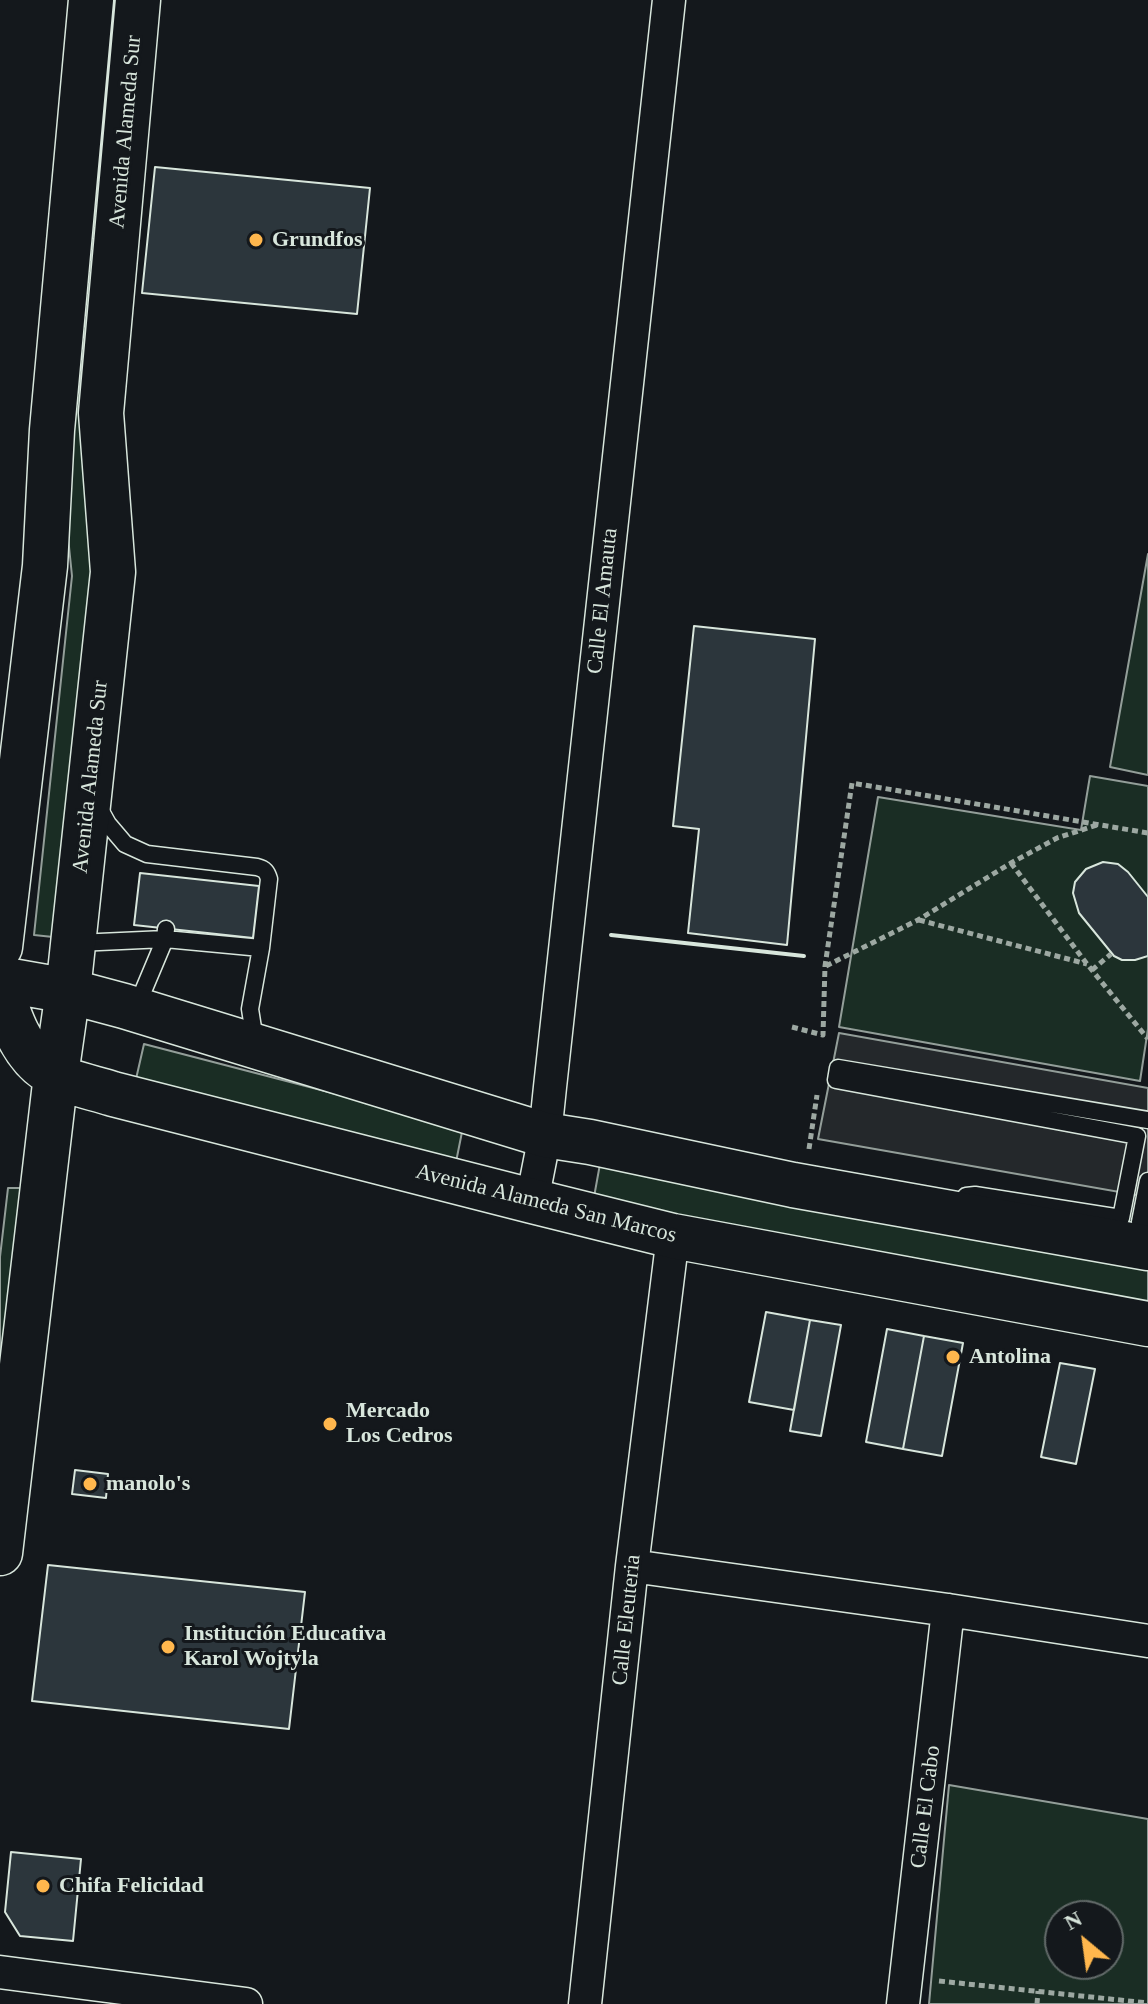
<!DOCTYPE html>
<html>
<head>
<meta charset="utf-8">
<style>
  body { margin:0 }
  #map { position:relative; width:1148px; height:2004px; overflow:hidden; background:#14181c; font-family:Georgia,serif }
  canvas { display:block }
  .north { position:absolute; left:1044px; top:1900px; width:80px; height:80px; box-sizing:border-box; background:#14181c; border:2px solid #626a69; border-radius:50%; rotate:331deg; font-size:22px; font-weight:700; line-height:32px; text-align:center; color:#d8e6dc }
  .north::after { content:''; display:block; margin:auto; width:28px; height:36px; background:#ffb74d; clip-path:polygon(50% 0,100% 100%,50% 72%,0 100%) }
</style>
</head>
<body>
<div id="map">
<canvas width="1148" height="2004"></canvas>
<div class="north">N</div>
</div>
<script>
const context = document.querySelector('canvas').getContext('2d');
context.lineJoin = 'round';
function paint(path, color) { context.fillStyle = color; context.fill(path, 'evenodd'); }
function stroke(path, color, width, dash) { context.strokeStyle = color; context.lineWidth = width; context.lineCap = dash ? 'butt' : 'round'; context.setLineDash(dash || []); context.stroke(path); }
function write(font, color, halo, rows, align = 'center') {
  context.font = font + ' Georgia,serif'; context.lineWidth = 6; context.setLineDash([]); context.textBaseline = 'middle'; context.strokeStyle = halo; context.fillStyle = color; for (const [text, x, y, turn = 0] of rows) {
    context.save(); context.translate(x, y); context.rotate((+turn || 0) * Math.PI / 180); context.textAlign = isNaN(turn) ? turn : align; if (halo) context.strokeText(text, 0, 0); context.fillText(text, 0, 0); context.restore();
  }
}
const green = new Path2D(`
  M102 0H120L80 386 95 574 53 937 34 935 72 576 56 420Z
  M1148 554V775L1110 767Z
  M1090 776 1148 786V1029L1140 1081 839 1027 878 797 1081 830Z
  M144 1044 463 1127 456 1162 136 1079Z
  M600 1164 1148 1268V1303L678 1219 594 1197Z
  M8 1188H23L0 1396V1257Z
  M949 1785 1148 1819V2004H929ZM1060 1916H1108V1964H1060Z`);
paint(green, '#1a2d24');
stroke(green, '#939e99', 2);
const parking = new Path2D(`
  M839 1033 1148 1088V1197L818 1139Z`);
paint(parking, '#24282b');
stroke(parking, '#939e99', 2);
const building = new Path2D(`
  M155 167 370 188 357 314 142 293Z
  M694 626 815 639 787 945 688 933 699 829 673 826Z
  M1103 862 1118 864 1128 872 1148 897V956L1135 960H1122L1114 956 1079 913 1073 893 1075 882 1086 869Z
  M140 873 259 886 253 938 134 925Z
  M766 1312 810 1320 794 1410 749 1402Z
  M810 1320 841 1325 821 1436 790 1431Z
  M887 1329 924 1336 903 1449 866 1442Z
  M924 1336 963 1343 942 1456 903 1449Z
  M1060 1363 1095 1369 1076 1464 1041 1457Z
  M75 1470 108 1474 106 1498 72 1494Z
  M48 1565 305 1592 289 1729 32 1701Z
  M11 1852 81 1859 73 1941 20 1936 5 1912Z`);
paint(building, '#2c363c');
stroke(building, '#d8e6dc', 2);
const lane = new Path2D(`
  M98 806 108 824 125 844 147 854 257 867C265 869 267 872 269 879L261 948 250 1009 253 1028 261 1039
  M77 943 165 939 261 948
  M136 1008 165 939 166 929
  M1148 1181 1140 1222 1148 1224
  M966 1196 975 1195 1121 1218 1137 1136 836 1080 838 1068 1148 1120`);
const street = new Path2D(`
  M532 1201 545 1135 550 1087 669 0
  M632 1566 948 1610 1148 1641
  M0 1972 246 2004
  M585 2004 632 1566 673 1236
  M903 2004 948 1610`);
const secondary = new Path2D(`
  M0 947 45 566 52 430 91 0
  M0 979 68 991 124 1006 545 1135 590 1142 793 1185 1148 1248
  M0 988C9 1016 21 1053 47 1070 65 1083 92 1087 113 1094L532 1201 673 1236 1148 1324
  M0 1553 56 1075 68 991 113 572 101 413 138 0`);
stroke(lane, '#d8e6dc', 19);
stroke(street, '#d8e6dc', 35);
stroke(secondary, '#d8e6dc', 47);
stroke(new Path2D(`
  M1011 863 1087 964 1148 1039
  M919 920 1087 964
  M826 966 918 920 1011 863 1057 838 1097 825
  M1092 970 1111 954
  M792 1027 823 1035 825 966 852 783 1148 833
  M809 1149 817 1095
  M939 1981 1148 2003
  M1037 2004 1038 1991`), '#9da8a2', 5, [6, 4]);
stroke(lane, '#14181c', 16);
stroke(street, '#14181c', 32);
stroke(secondary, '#14181c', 44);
stroke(new Path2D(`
  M611 935 804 956`), '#d8e6dc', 4);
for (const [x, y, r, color] of [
  [256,240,8,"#ffb74d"],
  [953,1357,8,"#ffb74d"],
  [330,1424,8,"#ffb74d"],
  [90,1484,8,"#ffb74d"],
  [168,1647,8,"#ffb74d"],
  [43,1886,8,"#ffb74d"]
]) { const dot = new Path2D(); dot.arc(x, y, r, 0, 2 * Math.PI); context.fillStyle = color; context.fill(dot); stroke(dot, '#14181c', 3); }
write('22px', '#d8e6dc', '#14181c', [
  ["Avenida Alameda Sur",126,132,-85],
  ["Calle El Amauta",603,601,-84],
  ["Avenida Alameda Sur",91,777,-84],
  ["Avenida Alameda San Marcos",546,1204,14],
  ["Calle Eleuteria",627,1620,-84],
  ["Calle El Cabo",926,1807,-83]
]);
write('bold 22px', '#d8e6dc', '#14181c', [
  ["Grundfos",272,240],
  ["Antolina",969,1357],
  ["Mercado",346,1411],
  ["Los Cedros",346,1436],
  ["manolo's",106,1484],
  ["Institución Educativa",184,1634],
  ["Karol Wojtyla",184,1659],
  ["Chifa Felicidad",59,1886]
], 'left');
</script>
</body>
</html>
